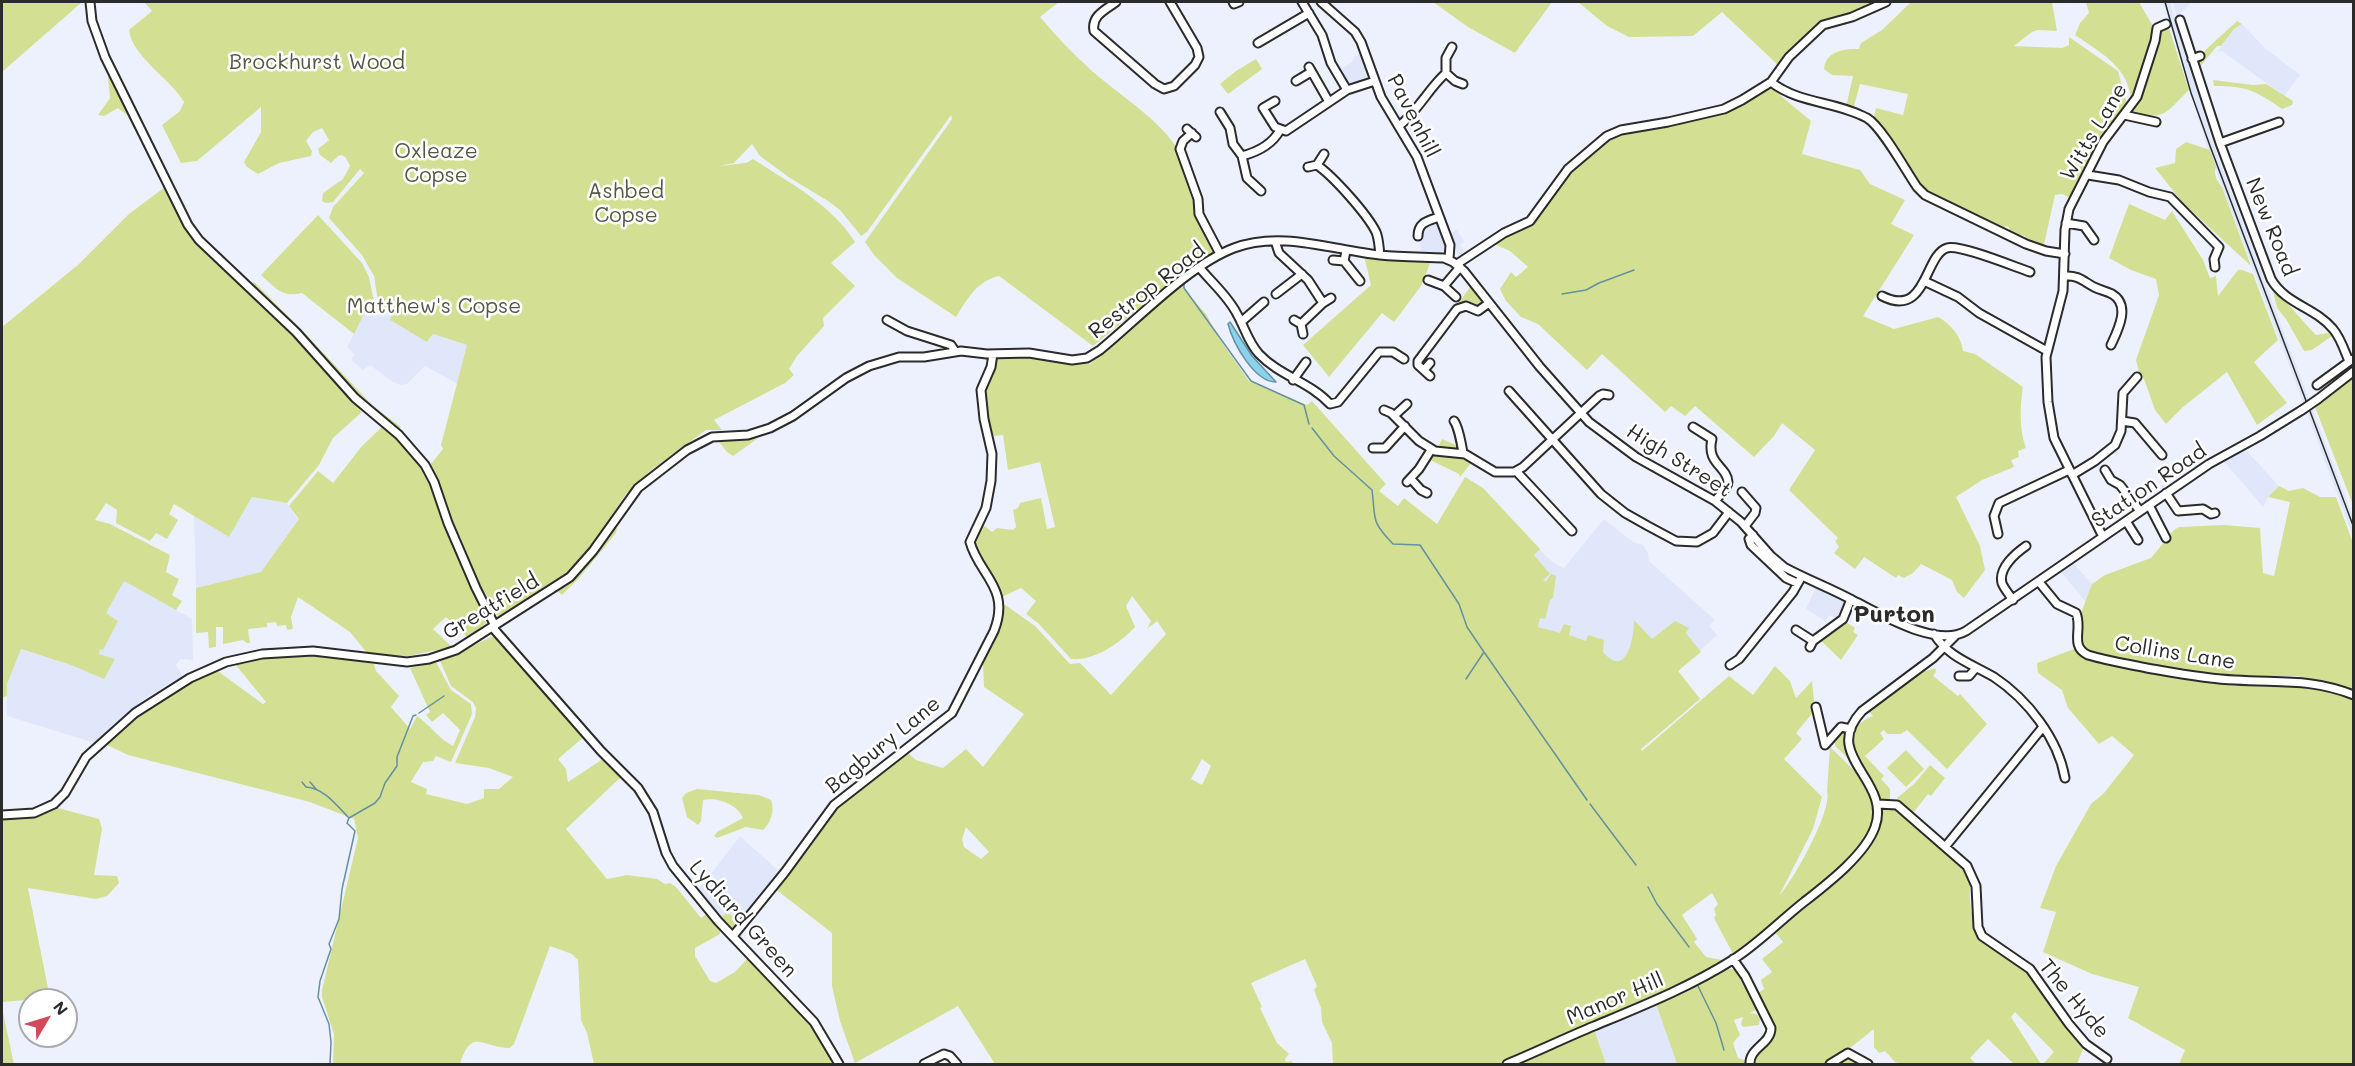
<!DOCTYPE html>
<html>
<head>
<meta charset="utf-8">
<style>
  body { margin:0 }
  #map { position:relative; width:2355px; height:1066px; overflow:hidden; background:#edf1fd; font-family:Mali,sans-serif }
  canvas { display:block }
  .frame { position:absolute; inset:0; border:3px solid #2b2b2b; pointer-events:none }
  .north { position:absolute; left:18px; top:988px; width:60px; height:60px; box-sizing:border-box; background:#fff; border:2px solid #aaa; border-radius:50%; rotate:52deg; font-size:16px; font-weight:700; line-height:24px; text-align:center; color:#2b2b2b }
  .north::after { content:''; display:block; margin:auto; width:21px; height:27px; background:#d1495b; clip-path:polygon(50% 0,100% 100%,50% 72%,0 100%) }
</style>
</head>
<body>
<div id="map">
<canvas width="2355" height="1066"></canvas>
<div class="frame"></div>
<div class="north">N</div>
</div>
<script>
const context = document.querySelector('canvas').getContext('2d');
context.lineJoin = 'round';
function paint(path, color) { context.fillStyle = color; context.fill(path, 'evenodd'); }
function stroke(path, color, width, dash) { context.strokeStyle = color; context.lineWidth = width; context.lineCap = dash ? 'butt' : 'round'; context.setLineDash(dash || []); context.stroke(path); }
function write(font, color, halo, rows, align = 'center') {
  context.font = font + ' Mali,sans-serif'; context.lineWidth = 5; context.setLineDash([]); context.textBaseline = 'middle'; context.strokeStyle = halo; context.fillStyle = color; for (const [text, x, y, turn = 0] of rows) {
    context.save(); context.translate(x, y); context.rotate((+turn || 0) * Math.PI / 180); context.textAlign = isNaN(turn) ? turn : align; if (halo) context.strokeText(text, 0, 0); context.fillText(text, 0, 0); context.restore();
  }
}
paint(new Path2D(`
  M2163 2H2170L2213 143 2353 517V536L2207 146Z
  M2173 2H2192L2177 17Z
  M2242 24 2266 49 2300 75 2284 96 2222 51 2217 52 2234 29Z
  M1363 52 1369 70 1367 80 1347 84 1338 71 1352 62 1354 57Z
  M1435 221 1439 222 1448 249 1442 255H1421L1420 229Z
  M1457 229 1464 242 1460 245 1467 254 1460 259 1449 235Z
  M374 302 392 313 390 320 428 341 433 334 467 345 458 384 425 366 407 384 401 385 393 382 370 365 363 370 351 360 354 354 347 347 368 306Z
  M2243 447 2279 486 2268 497 2263 507 2221 458Z
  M1465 477 1483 488 1545 555 1554 563 1564 568 1604 519 1633 542 1643 545 1648 553 1649 561 1715 620 1709 626 1717 635 1678 671 1700 699 1654 738 1428 541Z
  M252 497 287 503 294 514 299 519 296 526 261 572 196 588 194 516 229 537Z
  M2072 562 2092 584 2086 602 2060 571Z
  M92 563 192 619 193 660 180 659 176 665 184 678 177 682 175 680 144 699 95 743 7 716V684L20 649 71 665 104 678 98 654Z
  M1816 587 1848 600 1839 620 1830 615 1825 621 1806 609Z
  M740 836 781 873 734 929 697 892Z
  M1656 1004 1677 1064H1606L1594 1029Z`), '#e0e7fb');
paint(new Path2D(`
  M2 2H86L81 3 2 72Z
  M144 2H1059L1040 17C1056 36 1073 54 1092 71 1120 96 1171 126 1184 162L1181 165C1189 195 1200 220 1214 248L1213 254 1185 272 1180 266 1173 275 1174 280 1093 346 999 276C977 281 968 298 956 317L897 278 874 255 865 242 952 119 951 115 867 232 861 236 840 210 828 201 790 178 760 156 752 144 734 163 720 166 746 163 753 159C790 183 832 205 855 242L831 263 855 286 823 318 824 326 797 356 789 369 794 375 785 383 714 420 722 430H706L650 471 626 494 595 541 570 571 498 618 487 596 477 582 461 538 449 521 430 465 443 449 441 445 467 345 433 334 427 342 390 320 392 313 376 303 378 302 374 276 362 255 329 218 333 207 364 173 360 169 333 202 326 203 322 201 323 193 343 179 350 166 346 158 342 155 338 156 331 163 320 155 318 149 329 140 322 128 313 132 306 141 312 151 311 156 279 163 258 174 247 167 244 162 261 132V107L197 161 181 163 162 125 180 111 184 102C171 79 132 57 129 30L152 11Z
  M1433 2H1552L1515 53 1468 27Z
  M1578 2H1881C1862 11 1828 15 1814 27 1801 37 1790 54 1779 66L1722 12 1693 36 1629 37 1607 26Z
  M1911 2H2052L2057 31 2038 30 2032 32 2014 46 2062 48 2069 45V37L2118 71 2127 104 2076 192 2071 198 2062 194 2055 195 2043 249 2025 241V236L2021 235 2020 238 2009 232V227L2005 226 2003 229C1976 217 1941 208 1920 187 1911 178 1905 166 1899 156L1900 152 1895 151 1873 120 1876 108 1903 115 1908 94 1860 84 1853 110 1846 107 1853 76 1832 75 1824 69C1826 51 1843 49 1859 49L1861 43 1882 30Z
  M2086 2H2139L2154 28 2148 73 2160 33 2166 25H2168L2189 90C2164 114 2168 118 2132 115L2130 112C2136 71 2104 55 2075 35L2080 23 2089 13Z
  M2237 21 2242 24 2234 29 2221 46H2217L2199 68 2197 61C2203 50 2226 32 2237 21Z
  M1256 59 1262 69 1228 94 1220 84 1236 71Z
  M107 67 137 128H134L127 115 118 108 104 116 98 115 110 98Z
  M2213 80 2253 85 2266 84 2293 101 2292 105 2282 109C2256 91 2247 86 2214 86Z
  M1769 86 1811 121 1802 154 1860 170 1870 184 1905 200 1891 224 1914 235 1863 316 1894 329 1938 317C1951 324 1961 336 1963 351L1975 354 2023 387C2020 406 2019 430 2026 448L2018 451 2019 457 2011 460 2014 467 1982 480 1956 497 1980 546 1985 570 1964 598 1957 592 1952 580 1921 564 1913 573 1904 578 1898 575 1896 578 1864 557 1855 569 1834 553 1839 547 1835 541 1838 538 1789 490 1815 450 1782 423 1774 436 1754 457 1695 406 1685 416 1671 406 1665 412 1602 354 1587 370 1538 324 1521 317 1506 301 1500 289 1511 272 1516 277 1528 267 1510 251 1492 243 1533 221 1570 173 1601 143 1629 131 1665 127 1733 109Z
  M2186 142 2210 150 2216 167C2213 174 2217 181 2222 187L2251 266 2183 203 2155 168 2175 163 2176 149Z
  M165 187 179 215 194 238 306 349 362 412 333 438 319 465 287 503 252 497 229 537 174 504 169 514 178 520 167 539 156 533 150 541 116 523 117 510 106 503 95 520 110 524 170 555 166 572 179 579 172 595 182 601 176 610 124 581 106 613 118 621 103 650 100 649 99 654 115 659 104 679 71 665 21 649 7 684V696L2 698V327L79 264 129 214Z
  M2129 204 2165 220 2172 211 2203 260 2210 278 2216 276 2218 296 2238 270H2242L2253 274 2278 340 2254 362 2287 403 2257 425 2227 372 2183 407 2166 424 2155 410 2144 379 2139 372 2136 360 2159 295 2156 279 2131 270 2109 258Z
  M318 215 362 263 369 277 374 302 368 306 354 334 302 293C281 298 276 288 261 275Z
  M1364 256 1431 261 1421 286 1394 322 1382 313 1329 377 1303 345 1371 285Z
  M254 282 298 326 295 328 251 285Z
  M1184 283V289L1206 314 1218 337 1249 381 1307 405 1312 401 1386 484 1379 491 1398 506 1404 498 1437 524 1465 477 1483 488 1540 549 1534 555 1550 574 1543 580 1546 582 1551 574 1556 576 1553 598 1550 600 1545 619 1540 618 1538 627 1560 633 1564 624 1571 626 1569 635 1586 641 1588 635 1604 640 1603 652C1627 680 1634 637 1634 620L1652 639 1675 621 1689 628 1686 633 1701 652 1678 671 1700 699 1641 749 1642 751 1729 676 1753 695 1775 666 1790 681 1796 698 1812 681 1815 710 1796 733 1802 739 1784 759 1822 797 1813 829 1779 896C1793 881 1833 810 1827 791L1830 747 1863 779 1876 805 1883 809 1897 808V798L1915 783 1930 765 1945 778 1931 796 1928 794 1909 818 1969 871C1972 883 1969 889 1970 900 1971 913 1975 931 1982 942L2028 970 2034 976 2049 1003 2084 1046 2077 1064H2043L2054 1052 2015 1012 2011 1017 2041 1064H2014L1988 1039 1970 1058 1976 1064H1902L1895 1062 1885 1051 1879 1053 1874 1047V1029L1850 1048C1856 1056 1869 1057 1877 1064H1751L1754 1054 1773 1035 1772 1022 1757 994 1764 989 1761 980 1772 972 1762 959 1783 942 1771 927 1733 954 1714 918 1716 915 1714 909 1718 904 1712 893 1682 915 1697 939 1694 942 1706 957 1722 960 1705 972 1653 997 1498 1064H1333L1332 1043 1322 1022 1321 1008 1314 990 1317 986 1305 959 1251 983 1262 1007 1260 1008 1277 1043 1289 1054 1285 1059 1286 1062 1291 1061 1294 1064H995L958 1006 855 1063 840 1021 832 986V933L774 888 813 843 835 808 907 752 916 760 943 768 966 749 983 767 1024 714 984 687 983 663 981 661 1002 619V607L1004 604 1035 626 1070 664 1080 663 1111 695 1166 634 1157 621 1147 629 1151 621 1132 596 1126 606 1135 627C1120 643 1095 661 1071 659L1039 624 1026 614 1036 601 1021 588 1000 598 992 573 973 544 982 524 992 532 997 528 1013 530 1016 527 1013 510 1018 508 1020 503 1041 498 1047 529 1055 527 1040 462 1008 470 1003 435 994 436C980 399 981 395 997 359L1001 356 1023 354 1090 364ZM1202 759 1211 766 1202 785 1191 779ZM966 827 989 852 981 859 964 847 962 839Z
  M1471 286 1483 305 1479 308 1465 301 1456 306Z
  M2272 287C2288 302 2300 319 2316 335L2329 333 2332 336 2312 350 2304 351 2286 319 2277 308Z
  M301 329 372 405 401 427 398 430C359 404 331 368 301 333Z
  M2353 374V505L2315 407Z
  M384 425C397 440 413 454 424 470 435 488 439 510 446 530 459 561 476 591 486 623L468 638 446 617 433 629 452 647 408 656 368 654 350 632 298 597 291 617 293 629 287 630 286 625 277 626 276 622 267 623V627L248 629 250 643H247L243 640 223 644V627H216V647L209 648 208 632 196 633V588L261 572 299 519 289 506 318 471 333 483 362 446Z
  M752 437 757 439 733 456 727 452 719 442Z
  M1442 439 1458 446V449H1437Z
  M1434 453 1463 456 1472 462 1460 477 1459 474 1430 460Z
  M2279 486 2289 491 2303 488 2320 497H2336L2353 543V691L2318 680 2296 676H2218L2142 664 2086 650 2080 645 2081 613 2092 584 2105 575 2151 558 2174 530 2179 527 2224 525 2260 528 2263 573 2274 576 2290 502 2268 497Z
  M617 528 616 533 579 578 562 595 557 591 569 581 614 529Z
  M1844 621 1855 628 1853 632 1858 635 1841 660 1819 639Z
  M493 636H496L585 736 558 759 566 769 568 782 603 759 623 775 566 829 607 879 627 875 657 879 665 884 670 883 676 887 701 918 708 913 721 927 720 934 695 948V956L710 981 716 983 735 972 749 957 810 1021 835 1064H594L587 1033 581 1020 578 960 572 954 550 946 514 1044 510 1048C482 1048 472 1026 460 1064H333L334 1034 322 997V990L358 838 354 819 310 802 128 755 103 743C138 714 174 689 215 669L263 704 266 702 235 664C279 651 330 652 374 664L376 671 399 696 391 707 410 729 417 716C430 725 439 739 453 746L460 730 443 713 432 722 426 715 430 712 410 668 436 662 451 690 471 704 472 714 451 762 436 756 433 761 423 762 411 782 427 789 426 794 467 804 484 798V789H499L513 777 489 768 455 763 475 717 476 708 473 702 451 686 440 661Z
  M2074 649 2084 658 2115 666 2246 684H2297L2329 690 2353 699V1064H2179L2185 1050 2128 1018 2139 987 2092 974 2043 952 2056 912 2040 908 2056 866 2091 804 2104 793 2134 755 2112 736 2099 744 2068 708 2062 690 2038 673 2037 663Z
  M1935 668 1936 672 1933 676 1958 696 1960 694 1987 724 1947 769 1907 730 1901 734H1887L1884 730 1880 733 1884 739 1865 756 1884 776 1881 779 1890 789V801L1882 802C1877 795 1875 785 1870 777 1856 755 1839 729 1873 716L1868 710 1924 669 1926 671Z
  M1843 730 1847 731V747L1850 760 1836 747 1834 742Z
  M1906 750 1924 769 1906 787 1887 768Z
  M697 789 759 795 771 800C775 810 771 823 763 830L746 827 717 838 714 836 717 832 743 818C737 804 717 797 703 800L701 821 698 825 687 817 682 798 686 793Z
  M54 807 99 819 102 829 94 875 117 876 119 883 107 896 96 899 28 888 50 998 3 1002 2 817C17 816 41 818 54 807Z
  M726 913 731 915 739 923 734 929 721 918Z
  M1725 968 1737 970 1741 974 1740 980 1758 1009 1750 1013 1756 1014 1760 1018 1759 1025 1743 1027 1741 1024 1743 1017 1734 1020 1740 1035 1733 1043 1738 1058 1747 1061 1748 1064H1677L1656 1004Z
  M2 1008 14 1064H2Z
  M1594 1029 1606 1064H1515Z`), '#d3e093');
const water = new Path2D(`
  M1230 322 1252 356 1276 382C1254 382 1233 343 1228 324Z`);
paint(water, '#8bd3ec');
stroke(water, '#65909f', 1.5);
stroke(new Path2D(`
  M1184 282V288L1251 381 1304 405 1309 424
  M1562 294 1586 290 1599 283 1634 270
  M1312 428 1334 456 1372 490C1376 520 1370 520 1393 544L1420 545 1459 604 1467 627 1484 652
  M1466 679 1484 652 1587 800
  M419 713 444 696
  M302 782 306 787C324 788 337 806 349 818L347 823 355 831 342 889 339 919 329 944 331 949 320 981 318 997 329 1024 331 1042 330 1064
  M310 782 317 790
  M1590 804 1636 865
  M349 818 375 803 380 797 385 783 397 766V757L413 716 416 715
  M1648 887 1657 904 1689 947
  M1697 984 1716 1023 1724 1050`), '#65909f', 1.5);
const minor = new Path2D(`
  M90 2 92 21 105 57 188 225 199 240 296 332 355 398 399 435 425 465 434 482 448 523 476 588 495 626
  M1116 2C1105 10 1091 16 1094 31L1155 84 1164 89 1174 86 1195 65 1199 57 1197 48 1170 2
  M1233 2 1234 4 1239 2
  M1302 2 1322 35 1331 63 1347 90 1375 81
  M1321 2 1355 32 1361 42 1381 97 1417 157 1450 245 1449 259
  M2180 20 2220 143 2271 279C2285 304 2316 308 2333 329 2340 337 2344 349 2348 359L2354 360
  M1258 43 1309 13
  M2192 59 2200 56
  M1309 67 1329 102
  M1446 73 1455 81 1463 84
  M1296 81 1311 72
  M1771 82C1799 104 1836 101 1867 118 1882 127 1906 171 1917 187L1925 195 2026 244 2046 251 2065 254
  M1275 101 1263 108 1275 127 1286 131 1347 90
  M1220 112 1230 128 1233 144 1242 156C1257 152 1272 145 1280 130
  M2124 115 2156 122
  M1399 126C1418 111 1428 89 1446 73V58L1452 47
  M1187 129 1196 137
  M1192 133 1183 141 1180 149 1198 199 1199 214 1220 254
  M2220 143 2279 122
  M1324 154 1317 165C1334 177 1367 214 1376 232 1379 239 1379 248 1380 255
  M1242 156 1247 178 1261 191
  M1308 167 1317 165
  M2088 175 2119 180 2149 192 2170 197 2219 247 2214 259 2215 267
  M2066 223 2084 226 2094 240
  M1418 236C1418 222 1428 221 1439 217
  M1275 241 1279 253 1308 280 1323 303 1301 324
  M1346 251 1344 261 1360 281
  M1333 260 1344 261
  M1457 264 1504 233 1530 221 1568 169 1607 136 1621 130 1668 122 1724 109 1742 100 1771 82 1789 57 1823 25 1852 17 1886 2
  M1199 267C1212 283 1228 296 1237 314 1245 328 1248 342 1259 354 1280 376 1310 382 1330 404L1338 402 1379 352H1393L1404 359
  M2065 276C2078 275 2083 281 2094 287 2100 290 2106 291 2112 294 2131 305 2118 330 2111 345
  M1428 280 1444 286
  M1924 281 1958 297 1979 313 2047 351
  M1276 294 1302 274
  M1882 296C1927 319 1924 255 1947 248 1960 244 2015 267 2030 272
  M1456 297 1444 286 1460 267
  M1323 303 1331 298
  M887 320 907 331 951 345 955 351
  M1294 320 1301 324 1303 334
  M1241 322 1264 302
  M1424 370 1430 363
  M1430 376 1418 365V361L1457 309 1466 306 1478 311 1489 303
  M1293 380 1306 362
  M2317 385 2350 361
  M1509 391 1601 494 1625 513 1648 526 1676 541 1697 542 1713 533 1729 512
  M2318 399 2354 371
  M1384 410 1391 413 1419 441 1435 451 1465 454 1495 472H1514L1523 467 1599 396 1603 394 1609 395
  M1394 416 1407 404
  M1454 421C1458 426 1462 447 1463 453
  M2122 421 2135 423 2162 455
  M1693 427 1712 439C1706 464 1727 466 1728 482 1728 488 1718 497 1715 501
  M1373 448H1385L1405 426
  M2105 470 2111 480 2120 485 2140 511
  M1516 471 1572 531
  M2072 475 2095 461 2115 445 2121 431 2123 393 2137 377
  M1411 479 1421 490 1427 493
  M1407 482 1419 469 1431 450
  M1742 492 1756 508 1755 513 1745 526
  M2166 493 2178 511 2203 509 2211 514 2215 513
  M2149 505 2166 538
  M2126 521 2138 540
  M1998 534 1994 516 1999 503 2069 470
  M1753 535 1749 539 1751 545 1786 578 1797 583
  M2103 537 2054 438 2048 402 2046 357 2063 291 2065 230 2069 209 2103 142 2137 97 2155 41 2157 28 2166 24
  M2039 582 2057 604 2076 613C2083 629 2069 646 2088 655 2108 661 2128 664 2147 668 2176 673 2206 679 2235 680 2280 683 2310 678 2354 695
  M2013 600C2010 595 2004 589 2002 583 1998 568 2016 553 2026 546
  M493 628 601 751 638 788 653 812 666 853 673 866 718 921 814 1022 839 1064
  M1796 630 1813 641 1810 647
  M1934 634C1948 657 1972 664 1994 677 2027 699 2058 738 2065 778
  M1813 641 1843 619 1851 599
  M1730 665 1739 659 1793 592 1802 576
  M1959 676H1969L1976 668
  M1816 707 1825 745 1841 727 1851 729
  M1878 804 1897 805 1967 866 1976 886 1978 927 1982 936 2030 969 2069 1024 2086 1044 2107 1059
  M2 815 34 813 54 804 65 793 86 757 135 713 190 678 226 662 262 654 313 651 407 662 429 659 456 650 570 577 593 551 638 488 687 450 712 437 748 435 770 428 793 416 846 378 869 366 899 357H924L961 351 987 354 1029 353 1072 360 1087 358 1100 350C1138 319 1189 265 1234 248 1280 230 1333 250 1380 255 1401 257 1422 257 1444 258L1453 262 1464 271 1540 367 1589 422 1636 457 1715 501 1741 522 1771 556 1784 567C1808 580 1833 589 1856 602 1883 615 1937 648 1966 631L2209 464 2260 436 2302 410
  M1945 847 2043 727
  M733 936 785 872 834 805 952 713 994 631C1011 588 979 575 970 542L986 508 991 481 992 454 984 419 981 390 991 367 993 354
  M1733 959 1745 976 1771 1028C1771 1044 1749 1048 1750 1064
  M924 1064 944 1054 950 1056 957 1064
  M1507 1064C1536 1052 1565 1038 1594 1026 1642 1006 1690 987 1734 959 1759 943 1781 920 1804 902 1827 884 1865 855 1875 827 1892 780 1820 756 1862 711L1933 658 1955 636
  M1830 1064 1848 1053 1868 1064`);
stroke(minor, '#2b2b2b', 11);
stroke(minor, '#fff', 7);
stroke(new Path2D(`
  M2165 2 2191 93 2210 146 2354 528`), '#2b2b2b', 1.5);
const minorBridge = new Path2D(`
  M2302 410 2318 399`);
stroke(minorBridge, '#2b2b2b', 11, []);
stroke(minorBridge, '#fff', 7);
write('21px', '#555845', '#fff', [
  ["Brockhurst Wood",317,63],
  ["Oxleaze",436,152],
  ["Copse",436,176],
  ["Ashbed",626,192],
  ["Copse",626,216],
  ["Matthew's Copse",434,307]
]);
write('21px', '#2b2b2b', '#fff', [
  ["Pavenhill",1413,116,63],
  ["Witts Lane",2094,132,-59],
  ["New Road",2271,227,68],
  ["Restrop Road",1147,291,-38],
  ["High Street",1679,461,32],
  ["Station Road",2149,486,-34],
  ["Greatfield",491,607,-31],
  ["Collins Lane",2175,653,9],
  ["Bagbury Lane",883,745,-39],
  ["Lydiard Green",743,919,48],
  ["Manor Hill",1615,999,-23],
  ["The Hyde",2074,999,50]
]);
write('bold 24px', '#2b2b2b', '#fff', [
  ["Purton",1894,615]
]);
</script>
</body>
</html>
